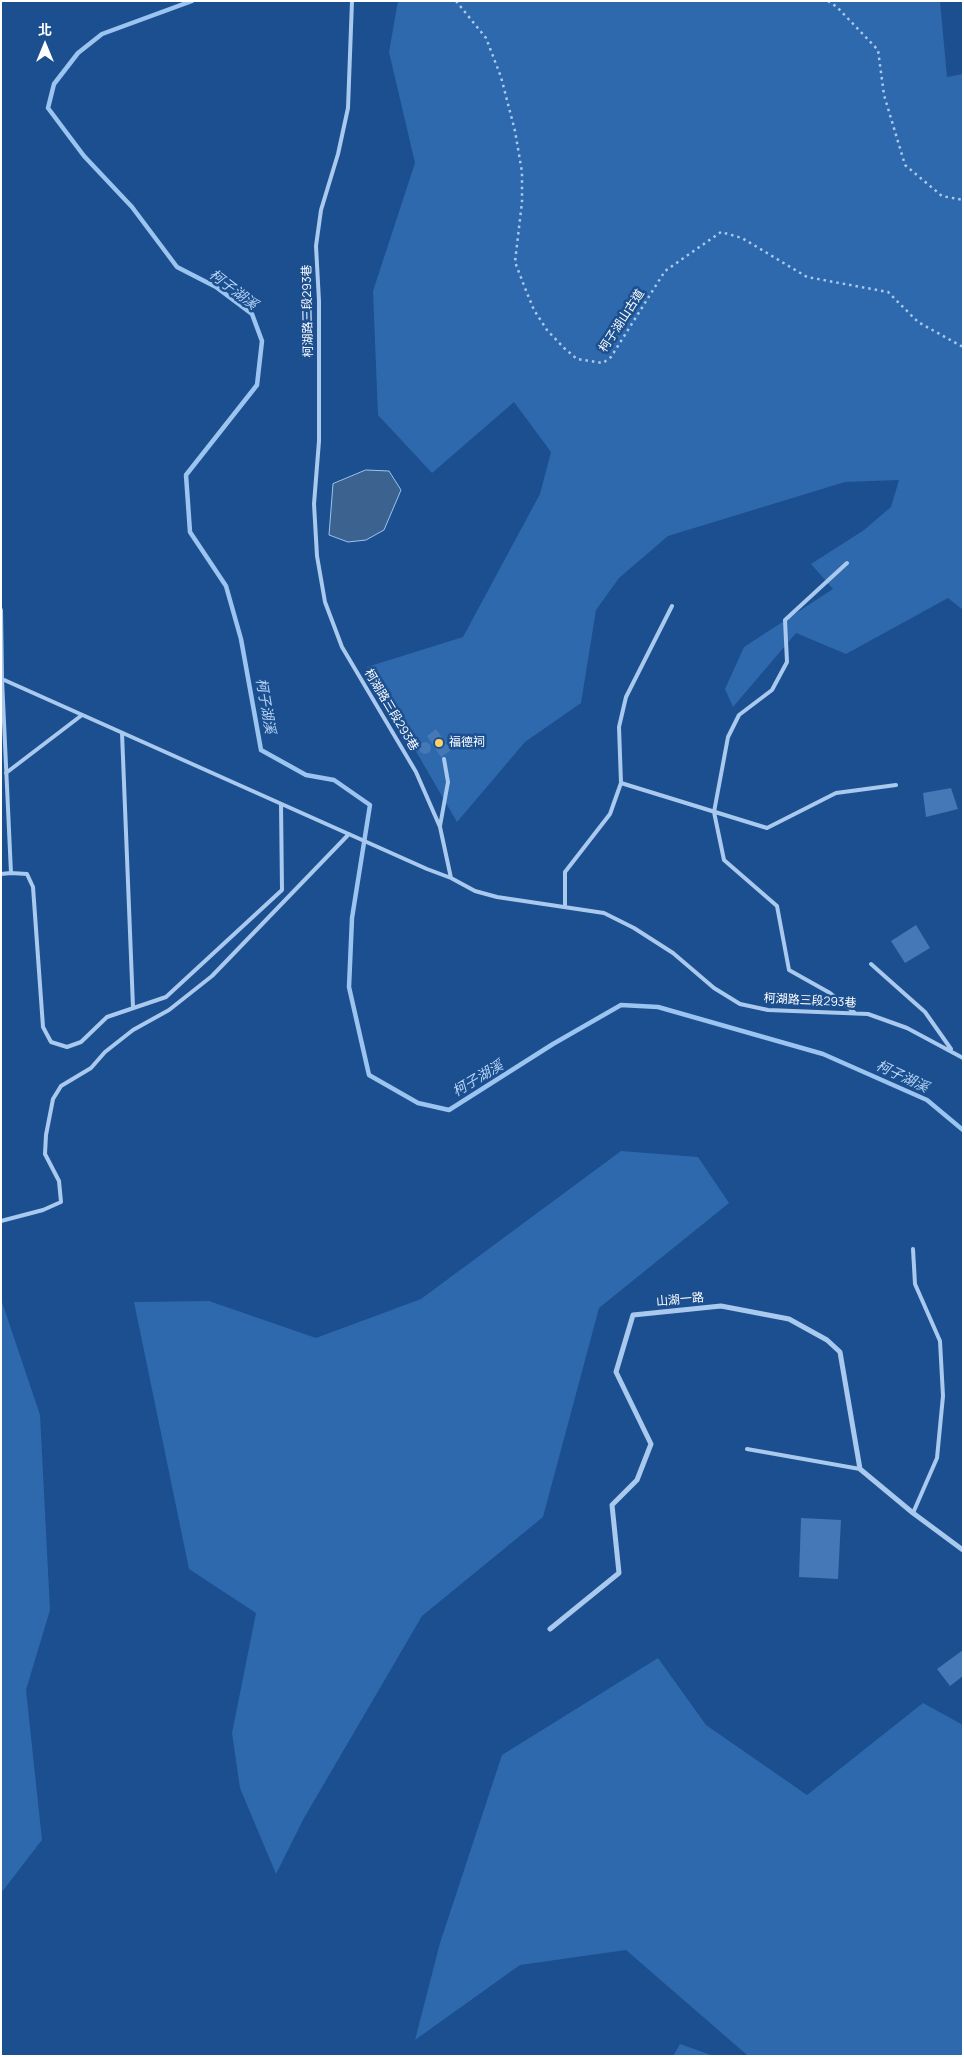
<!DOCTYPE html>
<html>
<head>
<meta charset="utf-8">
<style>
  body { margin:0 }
  #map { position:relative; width:964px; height:2057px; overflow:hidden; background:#1b4f8f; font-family:Manrope,"Noto Sans TC",sans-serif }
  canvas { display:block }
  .frame { position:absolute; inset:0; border:2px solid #fff; pointer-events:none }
  .north { position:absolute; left:20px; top:20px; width:50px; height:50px; -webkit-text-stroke:4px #1b4f8f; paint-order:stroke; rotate:0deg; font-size:14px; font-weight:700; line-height:20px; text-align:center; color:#fff }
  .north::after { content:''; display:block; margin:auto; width:18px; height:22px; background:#fff; clip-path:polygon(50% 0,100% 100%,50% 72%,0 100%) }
</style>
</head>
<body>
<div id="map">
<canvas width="964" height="2057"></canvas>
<div class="frame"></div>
<div class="north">北</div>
</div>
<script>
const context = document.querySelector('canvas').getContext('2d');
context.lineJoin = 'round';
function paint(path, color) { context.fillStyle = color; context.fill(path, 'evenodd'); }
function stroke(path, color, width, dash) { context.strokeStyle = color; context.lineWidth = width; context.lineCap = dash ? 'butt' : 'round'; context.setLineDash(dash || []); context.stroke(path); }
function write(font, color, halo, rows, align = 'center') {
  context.font = font + ' Manrope,"Noto Sans TC",sans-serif'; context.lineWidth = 5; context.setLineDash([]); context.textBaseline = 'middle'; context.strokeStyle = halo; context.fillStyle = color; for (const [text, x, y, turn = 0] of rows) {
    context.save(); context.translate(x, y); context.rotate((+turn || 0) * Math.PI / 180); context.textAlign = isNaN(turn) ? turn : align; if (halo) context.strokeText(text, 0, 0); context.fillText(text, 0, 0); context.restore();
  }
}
paint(new Path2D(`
  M398 1H940L947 77 963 74V610L948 598 846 654 796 633 733 707 725 689 744 647 833 589 811 564 864 530 891 507 899 480 845 482 668 536 619 578 596 610 581 703 525 742 457 822 367 667 463 637 540 494 551 452 514 402 432 473 378 415 373 291 415 163 389 52Z
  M621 1151 698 1157 729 1203 599 1308 543 1517 422 1616 304 1818 276 1874 240 1788 232 1733 256 1613 189 1569 134 1302 209 1301 316 1338 421 1299Z
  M1 1299 40 1415 50 1610 26 1690 42 1840 1 1893Z
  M658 1658 706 1725 807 1795 923 1703 963 1725V2056L747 2055 626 1950 520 1965 415 2040 440 1943 502 1755Z
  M680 2044 714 2056H673Z`), '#2e69ad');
const water = new Path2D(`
  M366 470 389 471 401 490 384 530 366 540 348 542 329 535 333 484Z`);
paint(water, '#3c6290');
stroke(water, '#9cc4f0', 1);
stroke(new Path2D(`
  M192 1 102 34 78 53 54 84 48 108 84 156 132 207 177 267 216 287 252 314 262 341 257 385 186 475 190 532 226 586 241 639 261 750 306 775 334 780 370 805 352 918 349 987 369 1075 418 1103 449 1110 553 1044 621 1005 658 1007 823 1054 927 1100 963 1130`), '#9cc4f0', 4.5);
paint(new Path2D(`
  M436 729 451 750 441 757 427 736Z
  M419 748a6 6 0 1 1 12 0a6 6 0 1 1-12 0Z
  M951 788 958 809 926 817 923 793Z
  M916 925 930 948 905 963 891 941Z
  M801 1518 841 1520 838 1579 799 1577Z
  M963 1650V1676L950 1686 937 1669Z`), '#4478b7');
stroke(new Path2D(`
  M456 1 486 38 501 77 515 131 522 172V202L515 262 525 288 534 310 547 330 564 348 577 359 603 363 611 357 665 271 721 232 742 238 807 277 888 292 918 322 963 347
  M828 1 837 7 878 50 884 95 905 165 942 196 963 200`), '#a9c9ee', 2.5, [2.5, 4]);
stroke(new Path2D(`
  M352 1 348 108 338 154 321 210 316 246 319 301V441L314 504 317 556 325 602 342 647 416 772 440 827 451 878 475 891 497 897 604 913 634 928 673 953 714 988 740 1004 768 1010 868 1014 907 1028 963 1058
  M847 563 785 620 787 662 772 690 739 715 728 737 714 812 724 860 777 906 789 970 830 993 855 1013
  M1 610 2 679 11 873 1 874
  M2 679 427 869 451 878
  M122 733 133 1007
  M6 773 82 715
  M621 783 619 727 626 697 672 606
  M440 826 448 782 444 759
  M11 873 27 874 33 887 43 1027 51 1042 67 1047 81 1042 107 1017 166 997 282 890 281 804
  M565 906V872L610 814 621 783 767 828 836 793 896 785
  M871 964 925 1012 951 1049
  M1 1221 43 1210 61 1202 59 1181 45 1154 46 1135 53 1099 61 1086 91 1068 105 1052 133 1030 169 1010 212 976 349 834
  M747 1449 860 1469
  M913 1513 937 1458 943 1396 940 1341 915 1284 913 1249`), '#a9c9ee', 4);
stroke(new Path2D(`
  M550 1629 619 1573 612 1505 637 1480 651 1444 616 1372 633 1315 721 1306 789 1319 827 1340 840 1352 860 1469 913 1513 963 1550`), '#a9c9ee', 5);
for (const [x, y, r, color] of [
  [439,743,5,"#ffd166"]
]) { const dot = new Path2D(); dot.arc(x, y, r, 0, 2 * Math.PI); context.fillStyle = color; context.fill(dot); stroke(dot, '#1b4f8f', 2); }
write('12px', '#fff', '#1b4f8f', [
  ["柯湖路三段293巷",308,311,-91],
  ["柯子湖山古道",622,321,-57],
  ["柯湖路三段293巷",391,710,59],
  ["柯湖路三段293巷",810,1001,3],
  ["山湖一路",680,1300,-5]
]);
write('12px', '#fff', '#1b4f8f', [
  ["福德祠",449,743]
], 'left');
write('italic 14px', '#b5d3f5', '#1b4f8f', [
  ["柯子湖溪",233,290,37],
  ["柯子湖溪",265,706,80],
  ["柯子湖溪",902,1077,25],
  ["柯子湖溪",478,1079,-31]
]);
</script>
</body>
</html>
